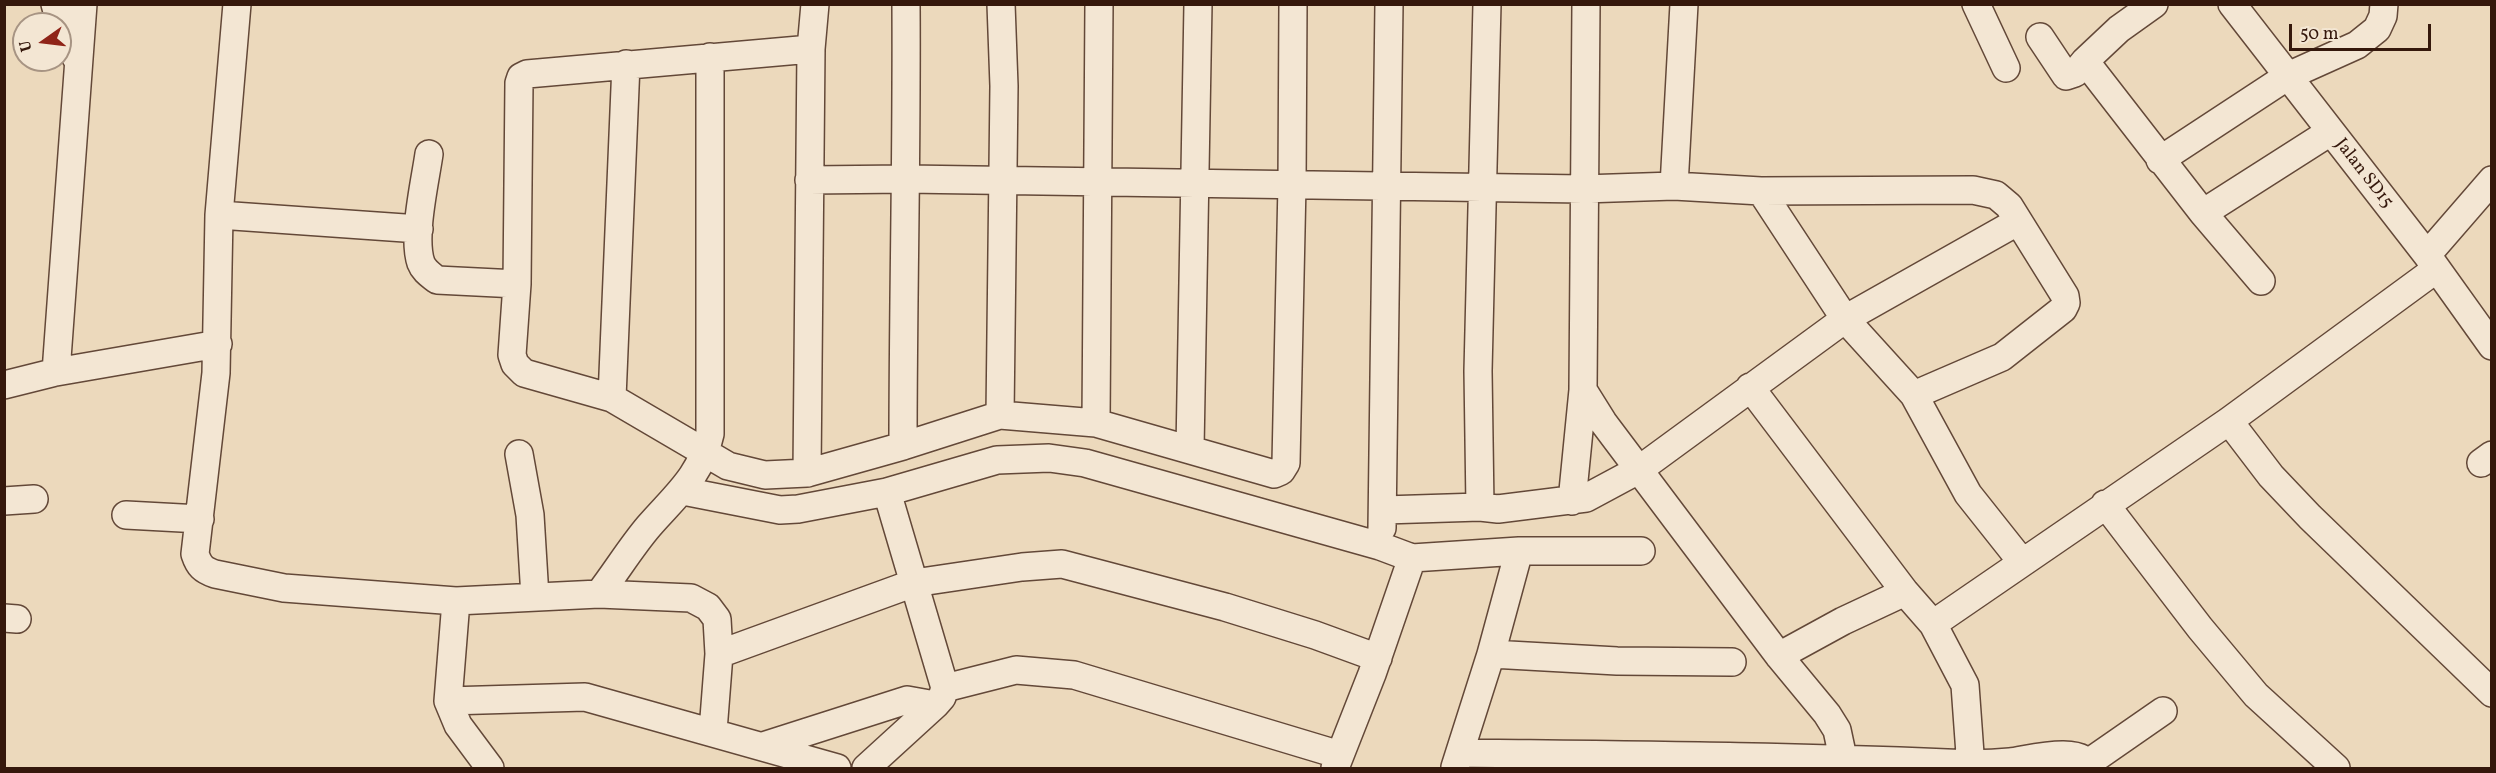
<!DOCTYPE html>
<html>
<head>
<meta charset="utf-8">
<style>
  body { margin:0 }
  #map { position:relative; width:2496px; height:773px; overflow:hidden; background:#ecd9bc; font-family:Vollkorn,serif }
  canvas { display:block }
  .frame { position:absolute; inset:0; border:6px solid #35180c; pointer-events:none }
  .north { position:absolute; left:12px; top:12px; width:60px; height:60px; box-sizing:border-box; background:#f3e6d3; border:2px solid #a79483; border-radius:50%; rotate:256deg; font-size:16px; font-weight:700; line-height:24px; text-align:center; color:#35180c }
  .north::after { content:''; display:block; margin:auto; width:21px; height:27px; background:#8f2418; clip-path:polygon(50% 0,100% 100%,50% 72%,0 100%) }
  .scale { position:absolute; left:2289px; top:24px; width:142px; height:27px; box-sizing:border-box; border:3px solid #35180c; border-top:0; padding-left:8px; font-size:18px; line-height:21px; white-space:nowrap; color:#35180c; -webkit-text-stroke:4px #f3e6d3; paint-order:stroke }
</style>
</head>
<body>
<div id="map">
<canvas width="2496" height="773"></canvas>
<div class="frame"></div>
<div class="north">U</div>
<div class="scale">50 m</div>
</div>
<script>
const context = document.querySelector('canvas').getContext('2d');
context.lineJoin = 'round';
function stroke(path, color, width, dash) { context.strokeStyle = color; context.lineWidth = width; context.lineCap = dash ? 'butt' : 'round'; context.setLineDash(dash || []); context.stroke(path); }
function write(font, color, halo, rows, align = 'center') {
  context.font = font + ' Vollkorn,serif'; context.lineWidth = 4.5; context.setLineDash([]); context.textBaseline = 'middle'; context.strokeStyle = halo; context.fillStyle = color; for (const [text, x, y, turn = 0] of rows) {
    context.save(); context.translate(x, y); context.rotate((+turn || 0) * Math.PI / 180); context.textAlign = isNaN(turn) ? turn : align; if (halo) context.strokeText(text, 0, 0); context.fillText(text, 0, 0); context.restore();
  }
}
const minor = new Path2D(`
  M55 4 64 37 78 61
  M237 4 219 215 216 373 195 554C199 566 203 570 215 574L284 588 456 601 599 594 691 598 708 607 717 619 719 654 713 731
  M1586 4 1583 390 1603 422 1779 656 1827 714 1837 730 1843 758 1842 768
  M1976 4 2006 68
  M2154 4 2119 29 2085 61 2203 213 2261 281
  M2232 4 2427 255 2492 346
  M2040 37 2066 76 2075 73 2085 61
  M811 49 527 74 521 77 519 83 517 284 512 355 515 364 524 373 612 398 728 466 765 475 807 473 903 446 1000 415 1096 423 1274 474 1281 471 1286 463 1292 184 1293 4
  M429 154C425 182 412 237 421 263 424 271 431 275 437 280L517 284
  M2160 160 2288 76 2357 45 2377 29 2383 16 2384 4
  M809 180 907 179 1583 189 1674 186 1761 191 1973 190 1996 195 2009 206 2065 296 2066 303 2063 309 2002 357 1914 395 1845 319 1761 191
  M1674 186 1684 4
  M2203 213 2330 132
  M219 215 419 229
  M2427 255 2492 180
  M56 372 83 4
  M4 385 56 372 218 344
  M1750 387 1905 592 1933 624 1965 685 1971 768
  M1914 395 1968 494 2022 562
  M612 398 626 64
  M1000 415 1004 86 1001 4
  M2229 421 2271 476 2310 517 2492 693
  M1096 423 1099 4
  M903 446C903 299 907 152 906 4
  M1190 449 1198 4
  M519 454 530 515 535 597
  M2481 463 2492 455
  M807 473 811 49 815 4
  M683 491 780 510 798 509 887 492 945 688 942 697 935 705 866 768
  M887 492 997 460 1049 458 1085 463 1380 546 1412 558 1519 551H1641
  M4 501 34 499
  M1572 501 1583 390
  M2105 504 2200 628 2256 695 2336 768
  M1480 507 1478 371 1487 4
  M1384 510 1480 507 1498 509 1586 498 1640 469 1845 319 2017 222
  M126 515 200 519
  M1382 528 1389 4
  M599 594C616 572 631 547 649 526 676 495 701 476 710 434V57
  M456 601 448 701 458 725 490 768
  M4 618 17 619
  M1933 624 2229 421 2435 270
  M719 654 914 583 1022 567 1062 564 1225 607 1315 635 1378 658
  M1491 654 1617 661 1732 662
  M1779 656 1843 621 1905 592
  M945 688 1016 670 1074 675 1340 755
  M448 701 585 697 837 768
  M763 746 907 700 935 705
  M1460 753C1622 755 1784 756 1947 763 1968 764 1989 764 2010 762 2028 760 2083 744 2090 768
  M2088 763 2163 711
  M1455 767 1491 654 1519 551
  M1335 768 1372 674 1412 558`);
stroke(minor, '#634838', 30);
stroke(minor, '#f3e6d3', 27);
write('18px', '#35180c', '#f3e6d3', [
  ["Jalan SD15",2363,174,52]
]);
</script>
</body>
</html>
